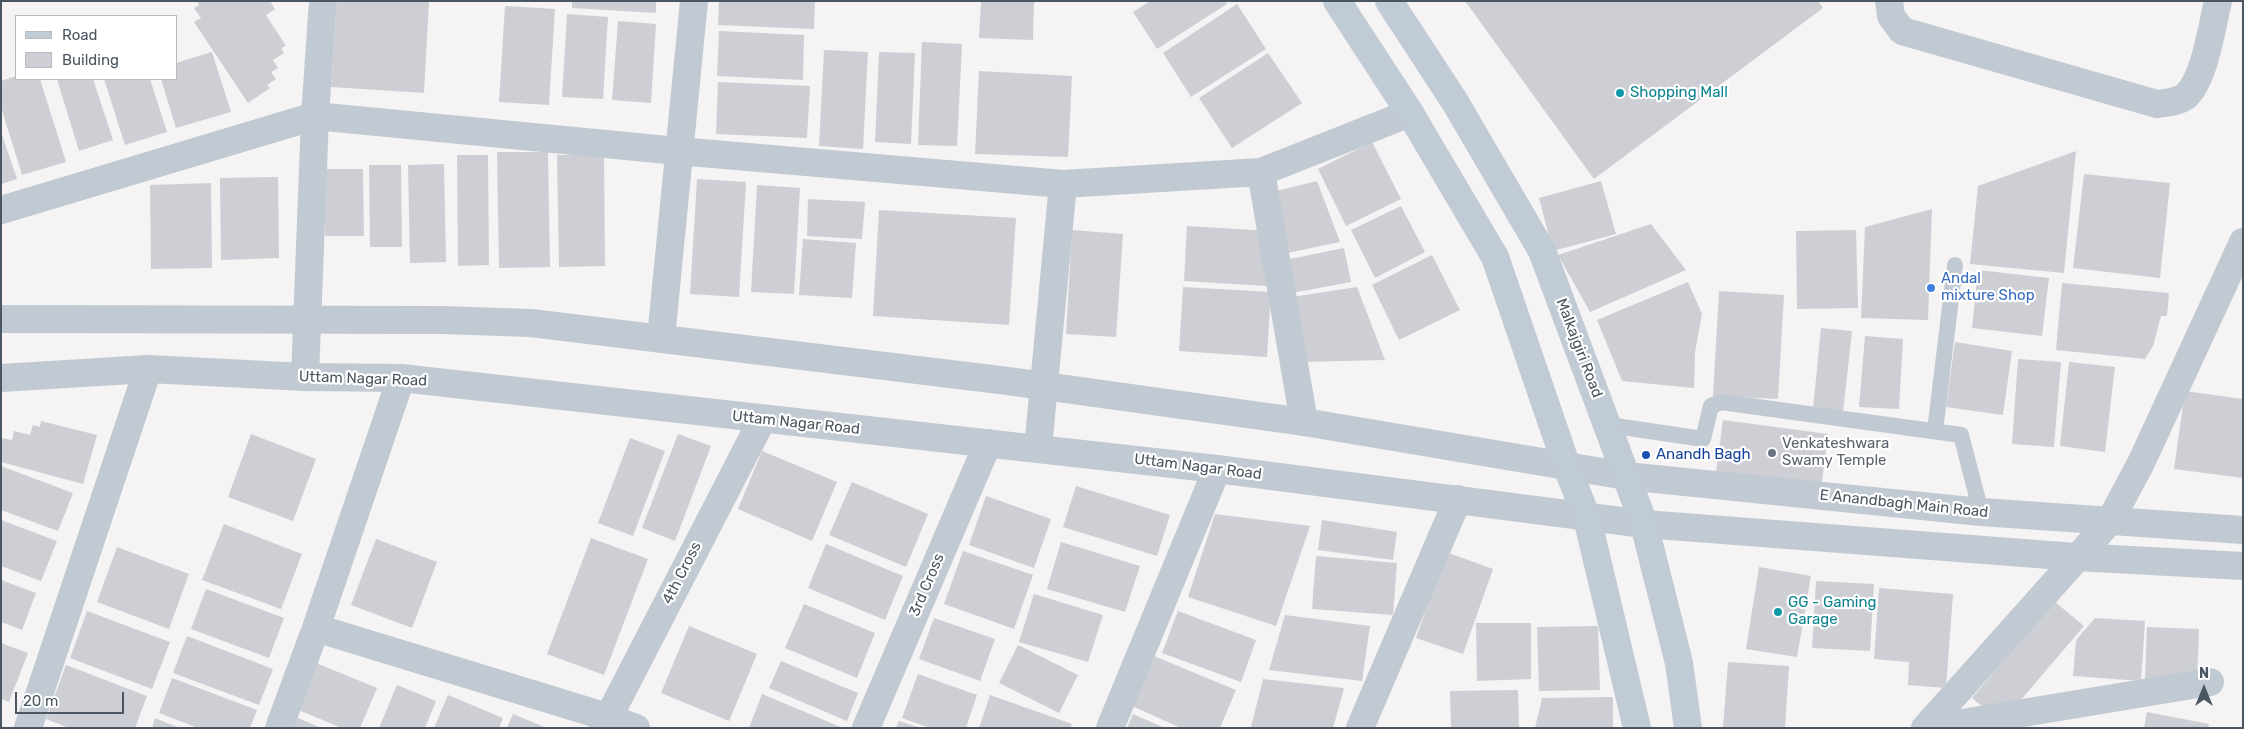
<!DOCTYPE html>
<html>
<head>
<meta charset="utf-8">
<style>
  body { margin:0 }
  #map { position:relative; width:2244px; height:729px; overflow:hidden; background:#f5f3f3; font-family:Rubik,sans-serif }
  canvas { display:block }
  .frame { position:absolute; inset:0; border:2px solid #4a5661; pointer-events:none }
  .legend { position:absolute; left:15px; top:15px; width:162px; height:65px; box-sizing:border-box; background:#fff; border:1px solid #b7bbc0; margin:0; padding:6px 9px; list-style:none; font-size:15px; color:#4a5661 }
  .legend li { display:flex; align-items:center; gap:10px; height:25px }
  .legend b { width:25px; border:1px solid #b7bbc0 }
  .north { position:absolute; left:2179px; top:664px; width:50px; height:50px; -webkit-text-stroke:4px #fff; paint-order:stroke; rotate:0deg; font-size:14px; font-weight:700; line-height:20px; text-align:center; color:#4a5661 }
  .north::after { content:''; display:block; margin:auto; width:18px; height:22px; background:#4a5661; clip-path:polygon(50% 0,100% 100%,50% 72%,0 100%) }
  .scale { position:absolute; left:15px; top:692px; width:109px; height:22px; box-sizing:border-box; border:2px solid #4a5661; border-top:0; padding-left:6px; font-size:15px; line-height:18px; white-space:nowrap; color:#4a5661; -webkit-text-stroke:4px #fff; paint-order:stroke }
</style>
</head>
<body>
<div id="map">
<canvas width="2244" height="729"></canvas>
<div class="frame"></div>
<ul class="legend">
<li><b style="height:6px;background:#c1cbd6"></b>Road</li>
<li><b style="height:14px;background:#cdcfd5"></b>Building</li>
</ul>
<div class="north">N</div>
<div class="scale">20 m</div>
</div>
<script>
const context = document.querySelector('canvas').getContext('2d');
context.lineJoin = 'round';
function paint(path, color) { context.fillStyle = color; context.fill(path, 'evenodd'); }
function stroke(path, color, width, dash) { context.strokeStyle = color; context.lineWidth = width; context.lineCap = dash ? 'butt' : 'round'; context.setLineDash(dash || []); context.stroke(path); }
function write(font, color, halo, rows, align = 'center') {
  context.font = font + ' Rubik,sans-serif'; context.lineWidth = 4.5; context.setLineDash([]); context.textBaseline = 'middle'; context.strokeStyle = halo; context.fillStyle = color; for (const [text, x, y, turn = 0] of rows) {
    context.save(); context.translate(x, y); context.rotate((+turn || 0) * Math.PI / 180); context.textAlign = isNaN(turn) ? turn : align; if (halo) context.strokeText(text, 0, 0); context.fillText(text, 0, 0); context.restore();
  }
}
paint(new Path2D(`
  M197 1H270L275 9 266 15 286 46 281 48 284 53 273 60 278 68 271 72 276 79 267 85 270 88 248 103 194 22 201 18 194 8 199 5Z
  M337 1H429L424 93 331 87Z
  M572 1H656V13L572 8Z
  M719 1H815L814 29 718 25Z
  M981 1H1034L1033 40 979 38Z
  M1150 1H1225L1227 4 1157 49 1133 12Z
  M1465 1H1818L1823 8 1594 179Z
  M1237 4 1266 49 1191 97 1163 53Z
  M505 6 555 9 549 105 499 102Z
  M567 14 608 17 603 99 562 97Z
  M618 21 656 24 651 103 612 100Z
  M719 31 804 35 803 80 717 76Z
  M922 42 962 44 957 146 918 145Z
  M824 50 868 52 863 149 819 146Z
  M212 52 231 112 176 128 161 79H176V63Z
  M879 52 915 53 911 144 875 142Z
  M1268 53 1302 103 1232 148 1199 98Z
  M979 71 1072 76 1068 157 975 154Z
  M16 76V79H40L66 162 22 175 1 107V81Z
  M57 79H93L113 140 79 151Z
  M104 79H150L167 132 125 145Z
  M718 82 810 86 807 138 716 134Z
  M1 132 17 179 1 184Z
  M1372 142 1401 199 1346 226 1318 169Z
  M2076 151 2064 273 1970 264 1978 186Z
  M497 152H548L550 267 499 268Z
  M457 155H488L489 265 458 266Z
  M557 155H604L605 266 559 267Z
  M444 164 446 262 410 263 408 165Z
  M369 165H401L402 247H370Z
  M324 169H363L364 236H325Z
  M2084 174 2170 183 2160 278 2073 268Z
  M278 177 279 258 221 260 220 178Z
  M697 179 746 182 739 297 690 294Z
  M1317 181 1340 242 1283 254 1276 191Z
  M1601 181 1616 234 1553 251 1539 198Z
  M211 183 212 268 151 269 150 185Z
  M757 185 800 188 794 294 751 292Z
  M808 199 865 202 862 239 807 236Z
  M1401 206 1425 252 1375 278 1351 230Z
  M1932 209 1928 320 1861 318 1865 227Z
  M879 210 1016 218 1009 325 873 316Z
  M1651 224 1686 270 1590 312 1558 255Z
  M1187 226 1269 231 1266 286 1184 281Z
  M1072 230 1123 234 1116 337 1066 334Z
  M1856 230 1858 308 1797 309 1796 231Z
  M803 239 856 243 852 298 799 295Z
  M1344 248 1351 282 1292 293 1285 260Z
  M1432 255 1460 310 1399 340 1372 285Z
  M1978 270 2049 278 2042 336 1972 328Z
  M1688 282 1702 314 1695 352 1694 388 1622 381 1597 320Z
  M2062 283 2169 293 2167 316H2161L2153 346 2145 359 2056 350Z
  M1183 287 1271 292 1267 357 1179 351Z
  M1357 287 1385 360 1303 362 1292 297Z
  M1719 291 1784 295 1778 399 1713 396Z
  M1821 328 1852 331 1843 412 1813 409Z
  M1865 336 1903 339 1899 409 1859 407Z
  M1955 342 2012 351 2003 415 1946 407Z
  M2018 359 2061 362 2054 447 2012 444Z
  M2069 362 2115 367 2105 452 2060 446Z
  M2185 391 2243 399V478L2174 469Z
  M1723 420 1828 434 1821 490 1716 472Z
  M41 421 97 435 83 484 1 462V438L12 440 14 431 30 435 33 425 40 427Z
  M251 434 316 459 293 521 228 497Z
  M678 434 711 446 675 541 642 528Z
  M630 438 665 451 633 536 598 523Z
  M762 451 837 482 812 541 738 509Z
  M1 466 73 493 58 531 1 510Z
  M852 482 928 514 906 567 829 535Z
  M1076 486 1170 515 1157 556 1063 527Z
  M986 496 1051 519 1034 568 969 545Z
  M1215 514 1310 526 1276 626 1188 597Z
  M1 520 57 541 41 581 1 566Z
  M1322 520 1397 532 1393 560 1318 550Z
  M224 524 302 554 281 609 202 580Z
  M591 538 648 559 604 675 547 654Z
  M376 539 437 562 412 628 351 605Z
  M1061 542 1140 566 1125 612 1047 589Z
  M826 544 903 576 885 620 808 588Z
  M117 547 189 574 169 629 97 602Z
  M963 551 1033 575 1014 629 944 604Z
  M1446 552 1493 569 1463 654 1416 638Z
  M1316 556 1397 563 1393 615 1312 609Z
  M1759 567 1811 576 1797 657 1746 649Z
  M1 580 36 593 22 630 1 622Z
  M1816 581 1874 584 1870 651 1812 648Z
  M1879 588 1953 594 1946 688 1908 685 1909 662 1874 659Z
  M206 589 284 618 269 658 191 629Z
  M1034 594 1103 615 1088 662 1019 642Z
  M2054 601 2084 626 2014 708 1989 712 1972 698Z
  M804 604 875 633 857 678 785 648Z
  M87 611 170 642 152 689 70 658Z
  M1178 611 1256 640 1241 682 1162 653Z
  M1285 615 1370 626 1362 681 1269 670Z
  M934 618 995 639 980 681 919 659Z
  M2095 618 2145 621 2141 681 2073 676 2076 640Z
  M1476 623H1531V679L1477 681Z
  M689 626 757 654 729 721 661 693Z
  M1598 626 1600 690 1539 691 1537 627Z
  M2147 627 2199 629 2197 682 2145 680Z
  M187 636 273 669 259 705 173 673Z
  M1 643 28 653 9 702 1 699Z
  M1018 645 1078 675 1059 713 999 683Z
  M1154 656 1236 690 1220 728H1181L1132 706Z
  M781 661 858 693 847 721 769 688Z
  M1728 662 1789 666 1785 728H1723Z
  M316 663 377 688 360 728H342L296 709Z
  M66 665 147 696 135 728H69L46 719Z
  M918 674 977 695 966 728H930L902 718Z
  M172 678 257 710 250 728H198L159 713Z
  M1263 679 1344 688 1333 728 1251 727Z
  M397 685 436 701 425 728H379Z
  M1518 690 1519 728H1451L1450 691Z
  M762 694 843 728H749Z
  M448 695 503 718 499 728H434Z
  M990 695 1072 724 1070 728H979Z
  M1613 697V728H1535L1542 698Z
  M2147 712 2209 724 2208 728H2144Z
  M513 714 547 728H507Z
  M1133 714 1165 728H1127Z
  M296 717 321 728H292Z
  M155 718 180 728H152Z
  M899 721 918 727V728H896Z`), '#cdcfd5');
stroke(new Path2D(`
  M1609 425 1703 439 1711 406 1721 402 1961 435 1981 512
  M1935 431 1955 265`), '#c1cad2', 16);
stroke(new Path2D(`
  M1889 1 1891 16 1902 31 2157 104C2166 103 2178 102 2186 96 2205 78 2212 26 2218 1
  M1261 172 1304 422
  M1 210 315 116 678 151 1063 184 1261 172 1410 113
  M661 338 694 1
  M305 377 315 116 323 1
  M1038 448 1063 184
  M316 628 607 717 636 728
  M28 728 148 369
  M279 728 316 628 401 378
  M603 728 762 420
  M866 728 988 443
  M1110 728 1217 469
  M1360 728 1458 499
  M1925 728 2110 521 2141 463 2243 242
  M1932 728 2210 682`), '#c1cad2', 28);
stroke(new Path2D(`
  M1 319 443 320 531 323 1008 381 1304 422 1626 476 1981 512 2243 530
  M1 378 148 369 305 377 401 378 1217 469 1644 524 2076 557 2243 566`), '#c1cad2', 28);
stroke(new Path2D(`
  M1337 1 1410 113 1495 257 1567 467 1587 518 1637 728
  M1389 1 1455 102 1542 251 1644 524 1679 663 1688 728`), '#c1cbd6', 28);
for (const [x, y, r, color] of [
  [1620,93,5,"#0f9aa8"],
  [1931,288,5,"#3f7fe0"],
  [1772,453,5,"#6b7280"],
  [1646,455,5,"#1a4fb4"],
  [1778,612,5,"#0f9aa8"]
]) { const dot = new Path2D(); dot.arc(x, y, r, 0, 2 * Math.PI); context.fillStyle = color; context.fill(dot); stroke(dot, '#fff', 2); }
write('15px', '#0d838f', '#fff', [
  ["Shopping Mall",1630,93],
  ["GG - Gaming",1788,603],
  ["Garage",1788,620]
], 'left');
write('15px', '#366cbe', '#fff', [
  ["Andal",1941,279],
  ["mixture Shop",1941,296]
], 'left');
write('15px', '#4a5661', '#fff', [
  ["Malkajgiri Road",1579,348,69],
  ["Uttam Nagar Road",363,379,2],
  ["Uttam Nagar Road",796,423,6],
  ["Uttam Nagar Road",1198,467,7],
  ["E Anandbagh Main Road",1904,504,6],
  ["4th Cross",682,573,-63],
  ["3rd Cross",927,585,-67]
]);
write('15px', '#5b616d', '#fff', [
  ["Venkateshwara",1782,444],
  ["Swamy Temple",1782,461]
], 'left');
write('15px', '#164399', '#fff', [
  ["Anandh Bagh",1656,455]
], 'left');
</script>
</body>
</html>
